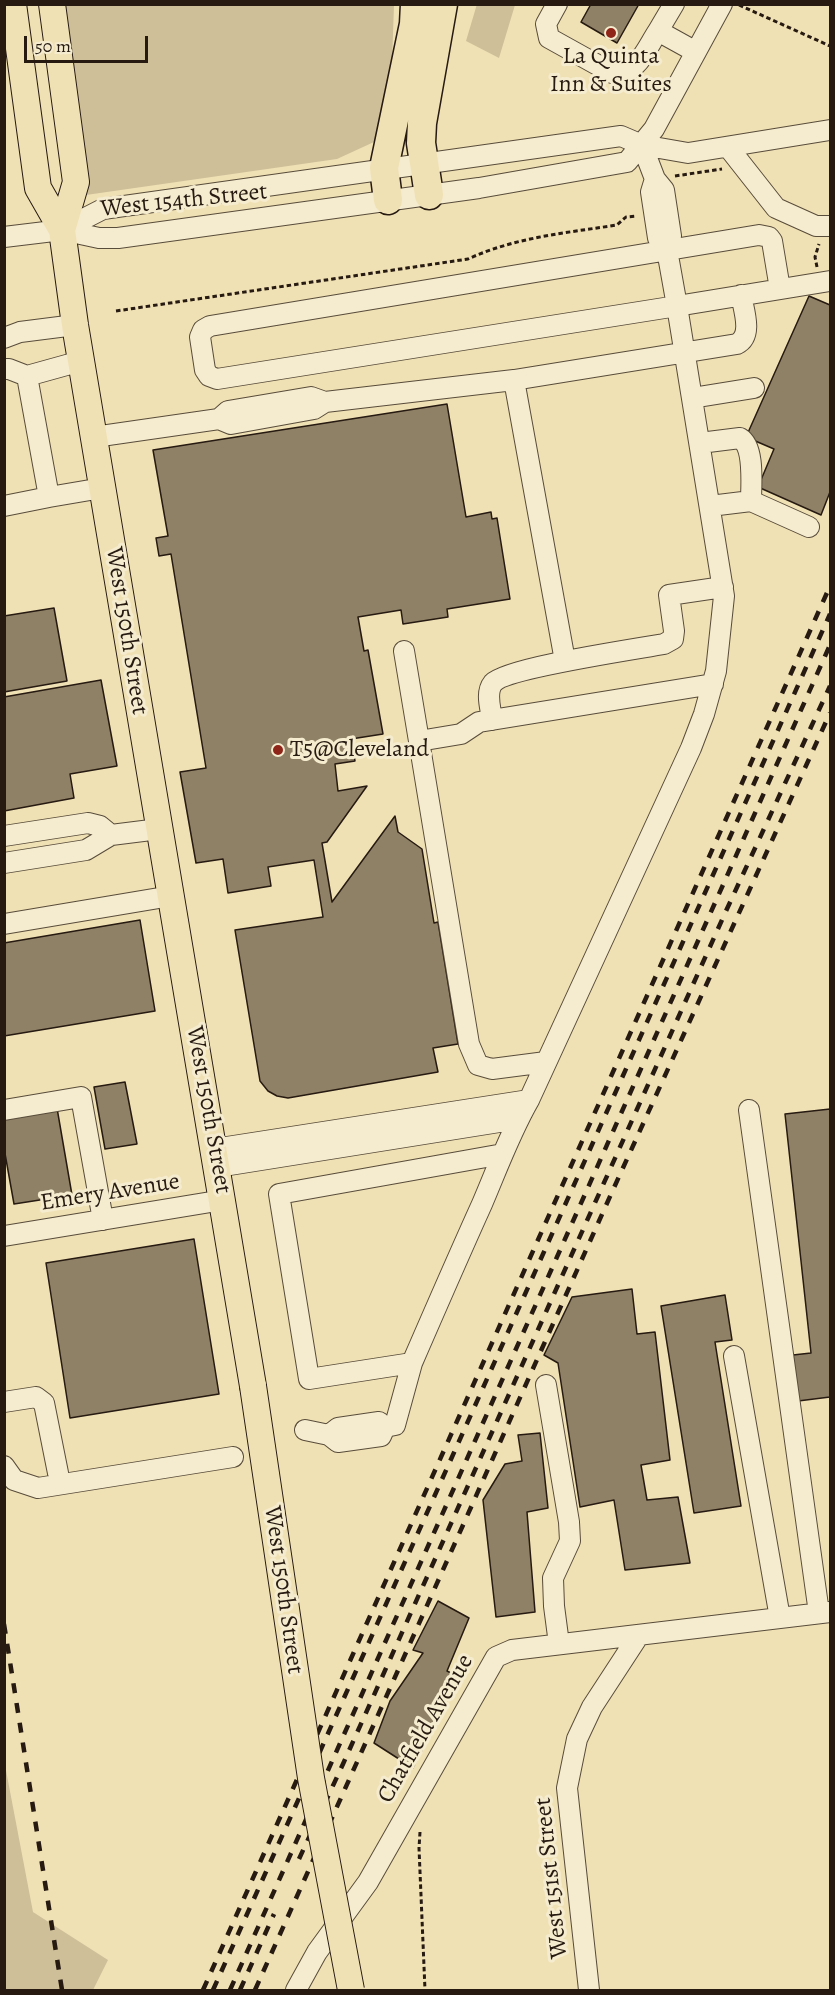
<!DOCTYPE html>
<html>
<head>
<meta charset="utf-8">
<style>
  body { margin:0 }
  #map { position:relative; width:835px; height:1995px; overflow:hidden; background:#f0e1b5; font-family:Alegreya,serif }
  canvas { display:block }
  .frame { position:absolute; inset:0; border:6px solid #261a11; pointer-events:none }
  .scale { position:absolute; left:24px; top:36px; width:124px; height:27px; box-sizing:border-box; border:3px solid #261a11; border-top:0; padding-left:8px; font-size:18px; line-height:21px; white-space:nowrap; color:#261a11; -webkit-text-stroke:4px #f5eccf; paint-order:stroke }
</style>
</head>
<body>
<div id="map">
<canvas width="835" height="1995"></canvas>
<div class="frame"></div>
<div class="scale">50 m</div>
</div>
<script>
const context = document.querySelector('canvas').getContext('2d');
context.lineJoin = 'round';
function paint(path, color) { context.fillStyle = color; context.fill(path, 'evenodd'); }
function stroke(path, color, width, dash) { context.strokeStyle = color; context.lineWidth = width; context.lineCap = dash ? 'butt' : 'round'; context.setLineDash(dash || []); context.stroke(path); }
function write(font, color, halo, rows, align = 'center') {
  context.font = font + ' Alegreya,serif'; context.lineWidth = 6; context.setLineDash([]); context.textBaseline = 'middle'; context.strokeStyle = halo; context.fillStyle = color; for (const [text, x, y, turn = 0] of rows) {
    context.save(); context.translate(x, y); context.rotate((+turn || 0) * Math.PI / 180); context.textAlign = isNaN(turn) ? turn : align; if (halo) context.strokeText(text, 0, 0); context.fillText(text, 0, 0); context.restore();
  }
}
paint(new Path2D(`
  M477 4 515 5 499 58 466 41Z
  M59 5H394L391 93 374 142 337 159 86 195Z
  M5 1765 33 1912 108 1960 93 1990H5Z`), '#cebf99');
const building = new Path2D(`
  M591 4H639L617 43 581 22Z
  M809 296 830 305V492L821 515 758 487 774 449 746 437Z
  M447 404 466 517 491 512 492 519 497 518 510 599 447 609 448 617 403 624 401 610 358 617 364 651 368 650 383 734 351 739 355 761 335 764 338 791 367 786 327 842 322 843 332 902 395 816 398 832 422 849 434 923 438 922 458 1044 433 1048 438 1072 288 1098 277 1096 268 1091 260 1081 235 930 323 917 314 860 268 867 271 886 228 893 223 859 196 863 180 772 206 768 171 554 159 556 156 538 168 536 153 450Z
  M54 608 67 681 4 692V616Z
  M101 680 117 766 70 774 74 798 4 811V697Z
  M140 920 155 1011 4 1036V943Z
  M125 1082 137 1144 105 1149 94 1087Z
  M57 1108 72 1195 14 1204 4 1148V1117Z
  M830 1109V1397L798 1401 793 1355 811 1353 785 1114Z
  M194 1239 219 1394 70 1418 46 1263Z
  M632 1289 637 1334 655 1332 670 1460 641 1465 647 1500 678 1497 690 1563 625 1570 614 1500 580 1507 558 1363 544 1355 572 1297Z
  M725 1295 732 1340 715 1342 741 1506 694 1513 661 1306Z
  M540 1433 548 1508 527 1512 535 1612 496 1617 483 1500 505 1464 522 1461 518 1435Z
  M438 1601 469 1618 447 1671 459 1677 413 1768 374 1743 390 1701 423 1653 413 1650Z`);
paint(building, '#8f8166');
stroke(building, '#261a11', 1.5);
const minor = new Path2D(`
  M557 4 546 24 549 38 612 73C637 76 646 49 658 31L696 52
  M658 31 674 4
  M642 145 655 179 664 190 671 236 667 250 658 238 651 192 655 179
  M728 147 776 208 816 226H830
  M62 230 99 238H118L479 188 627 162 654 129 722 4
  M4 237 62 230 103 209 621 136 642 145 688 153 830 130
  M667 250 677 306 217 379 209 376 205 370 200 337 203 330 210 326C393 297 576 264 759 235L769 237 772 241 780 289
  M4 338 20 332 75 325
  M81 361 27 376 49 497 102 488
  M4 369H9L27 376
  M692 398 754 388
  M325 402 314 409 231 424 219 419 228 411 311 397 325 402 514 380
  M94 437 219 419
  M700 443 740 438C755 447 751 485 751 501
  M4 506 49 497
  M710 506 751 501 809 527
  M404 651 419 741
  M565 661 514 380 737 344C753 336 744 311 741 295
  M492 720C491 709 485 693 493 683 506 668 637 649 664 644L673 639 674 631 669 595 723 587
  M4 836 88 823 100 826 111 835
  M4 863 86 850 111 835 159 829
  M4 924 171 896
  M546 1062 492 1069 478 1065 469 1044 419 741 461 734 479 722 713 684
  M4 1110 81 1097 103 1220
  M749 1110 819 1613
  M214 1149 529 1100
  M503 1154 279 1194 309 1379 412 1363C435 1310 458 1257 482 1204 497 1169 510 1133 529 1100L691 748 704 714 716 671 724 596 677 306 830 281
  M217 1167 518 1119
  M4 1236 223 1200
  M734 1356 780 1618
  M546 1385 569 1522 570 1541 553 1578 554 1606 559 1644
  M4 1402 36 1397 44 1403 58 1473
  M385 1427 381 1436 338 1442 329 1435 338 1428 379 1422 385 1427 395 1425 412 1363
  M305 1430 329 1435
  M4 1466 14 1480 38 1488 233 1457
  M296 1990 317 1952 368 1882 496 1657 512 1650 830 1612
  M589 1990 567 1788 577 1739 592 1707 639 1635`);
const major = new Path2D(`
  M13 4 38 188 62 230 75 325 253 1386
  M52 4 76 182 62 230`);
const highway = new Path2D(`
  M429 195 421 143 422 123 443 4
  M388 200 384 168 414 24 415 4`);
stroke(minor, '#584c3a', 22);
stroke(major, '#261a11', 28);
stroke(highway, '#261a11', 31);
stroke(new Path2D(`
  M739 5 830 46
  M675 176 722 169
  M817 267 815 257 819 244
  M116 311 468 259C516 237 566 233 617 225L626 217 637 216
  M420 1832 419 1848 425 1990`), '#261a11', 3, [4.5, 3]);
stroke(minor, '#f5eccf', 20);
stroke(major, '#f0e1b5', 26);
stroke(highway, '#f0e1b5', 28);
stroke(new Path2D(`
  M4 1624 62 1990
  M299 1859 343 1764 726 911 830 686
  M203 1990 830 586
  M213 1990 830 614
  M230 1990 830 645
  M240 1990 274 1914
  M255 1990 612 1192 830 713`), '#261a11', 4.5, [10, 10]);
const majorBridge = new Path2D(`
  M253 1386 311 1778 351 1990`);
stroke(majorBridge, '#261a11', 28, []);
stroke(majorBridge, '#f0e1b5', 26);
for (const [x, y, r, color] of [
  [611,33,6,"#8f2418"],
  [278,750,6,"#8f2418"]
]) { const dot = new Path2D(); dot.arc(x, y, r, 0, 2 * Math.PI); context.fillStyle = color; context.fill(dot); stroke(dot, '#f5eccf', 2); }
write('24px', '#261a11', '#f5eccf', [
  ["La Quinta",611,57],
  ["Inn & Suites",611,85],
  ["T5@Cleveland",290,750,"left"]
]);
write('24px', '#261a11', '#f5eccf', [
  ["West 154th Street",184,201,-6],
  ["West 150th Street",126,631,81],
  ["West 150th Street",208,1110,80],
  ["Emery Avenue",110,1193,-9],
  ["West 150th Street",283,1590,82],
  ["Chatfield Avenue",426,1729,-60],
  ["West 151st Street",552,1878,-96]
]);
</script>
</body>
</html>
